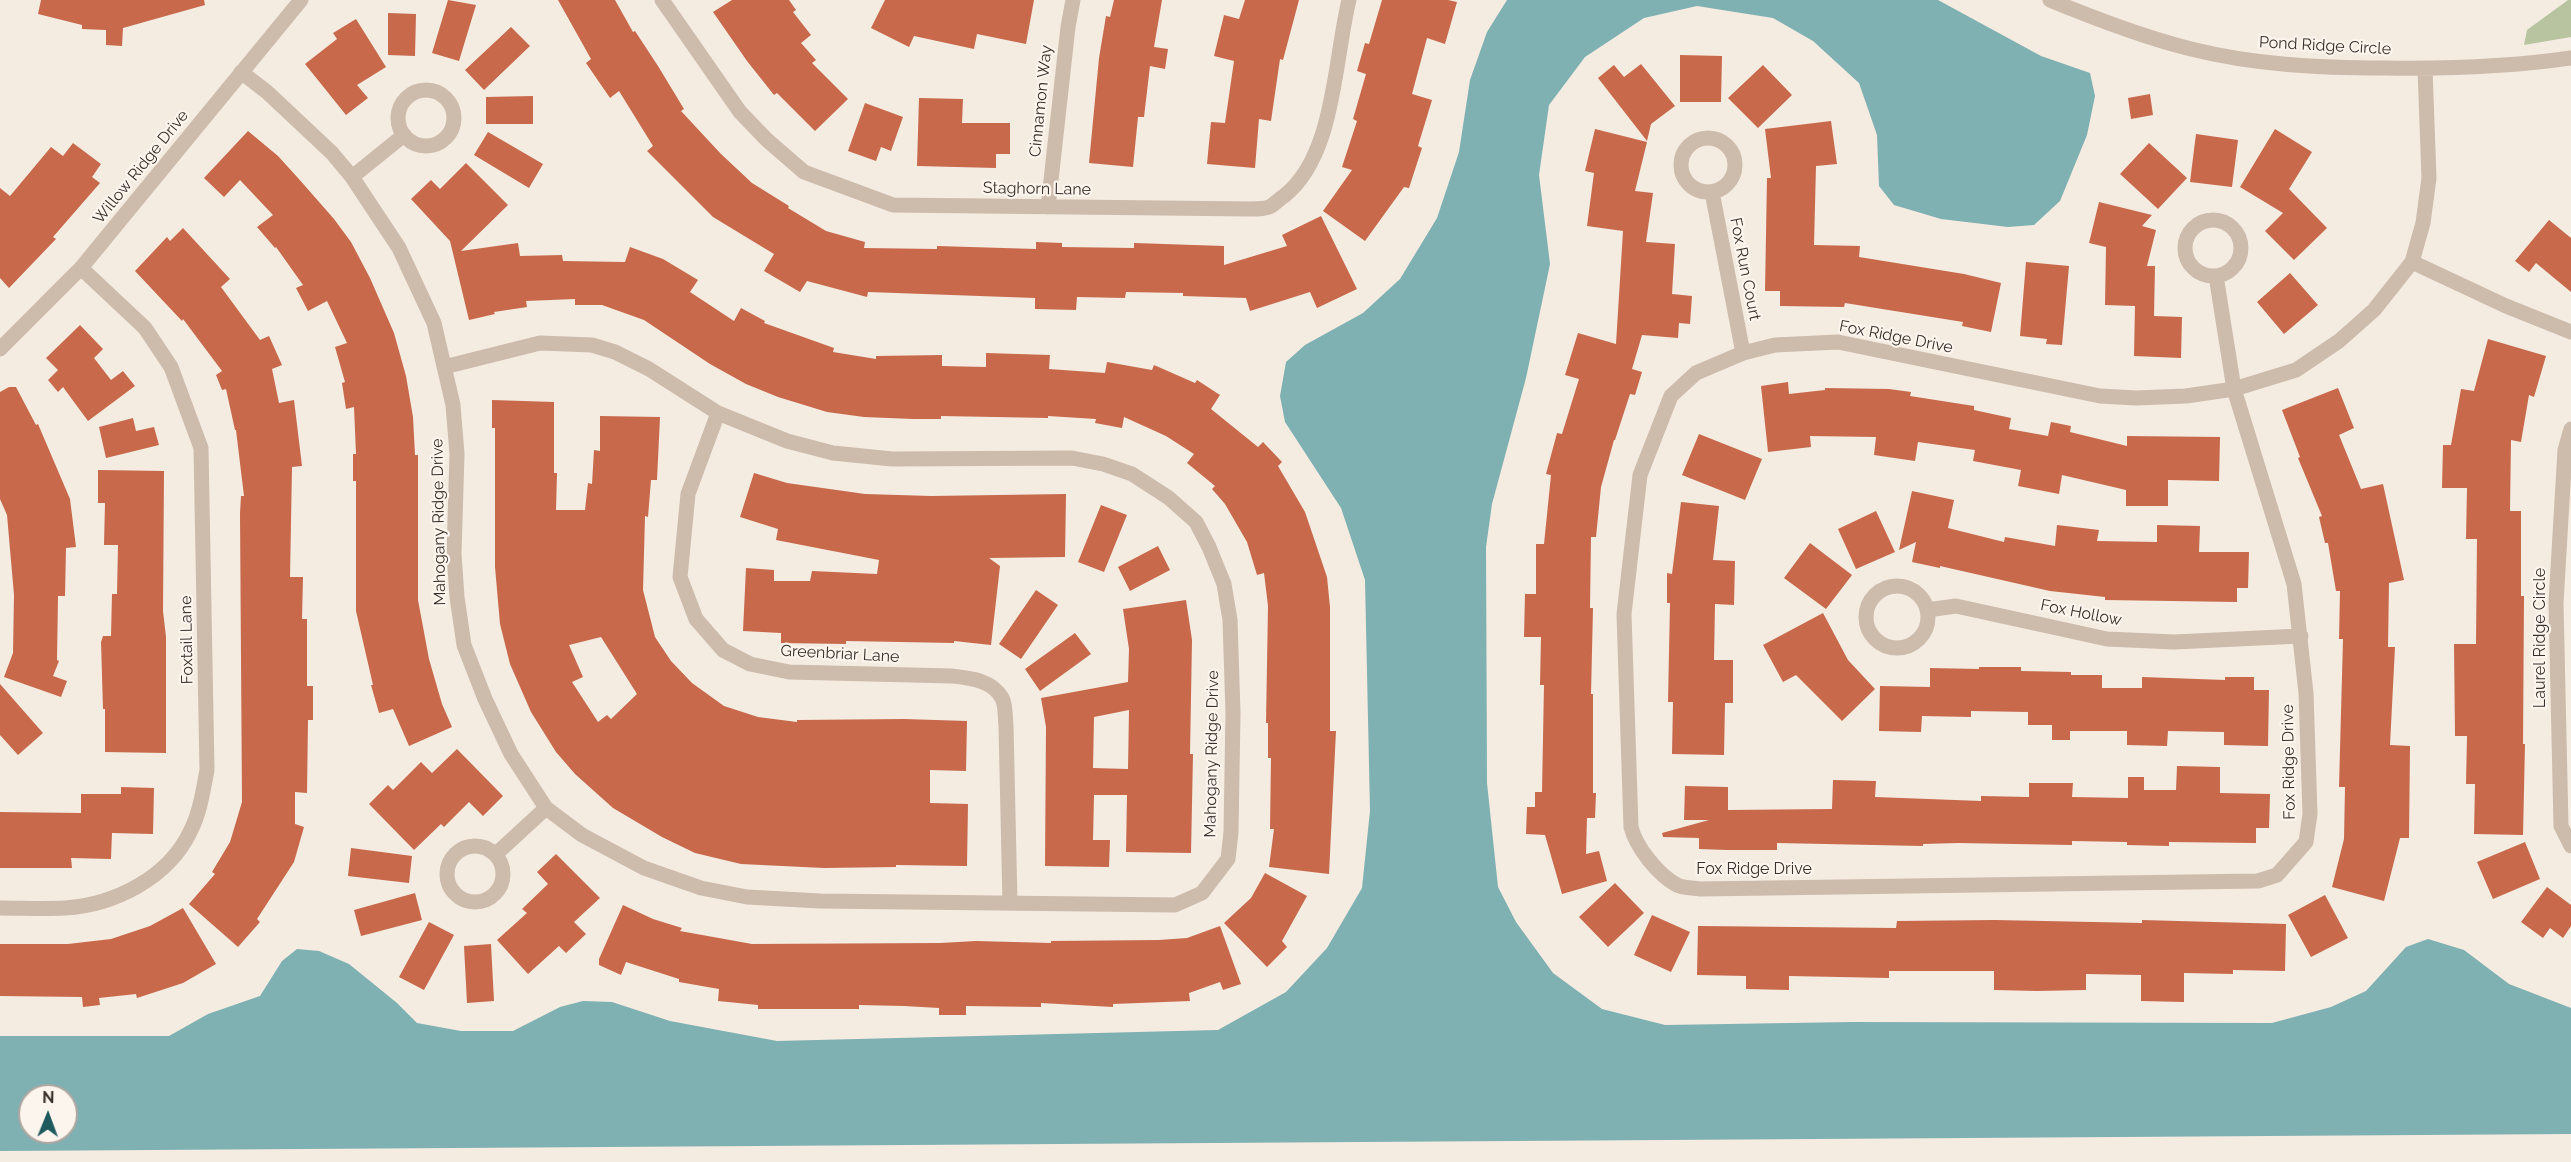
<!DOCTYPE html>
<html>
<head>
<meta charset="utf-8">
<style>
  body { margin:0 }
  #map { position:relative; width:2571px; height:1162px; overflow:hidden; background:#f4ebe1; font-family:Raleway,sans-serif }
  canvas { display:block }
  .north { position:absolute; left:18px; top:1084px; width:60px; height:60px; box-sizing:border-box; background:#fbf5ee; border:2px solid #aea6a0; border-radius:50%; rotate:1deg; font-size:16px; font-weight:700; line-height:24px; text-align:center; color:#3b302b }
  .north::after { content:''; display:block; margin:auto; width:21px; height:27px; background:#1f5a5e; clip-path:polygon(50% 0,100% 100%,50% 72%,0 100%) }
</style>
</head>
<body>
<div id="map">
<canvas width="2571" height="1162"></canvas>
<div class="north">N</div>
</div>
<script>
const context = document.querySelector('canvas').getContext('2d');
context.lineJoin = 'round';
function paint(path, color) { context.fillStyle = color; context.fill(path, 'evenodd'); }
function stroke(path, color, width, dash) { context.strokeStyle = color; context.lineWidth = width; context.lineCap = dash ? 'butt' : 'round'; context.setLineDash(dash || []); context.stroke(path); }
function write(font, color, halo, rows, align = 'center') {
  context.font = font + ' Raleway,sans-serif'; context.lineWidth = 4.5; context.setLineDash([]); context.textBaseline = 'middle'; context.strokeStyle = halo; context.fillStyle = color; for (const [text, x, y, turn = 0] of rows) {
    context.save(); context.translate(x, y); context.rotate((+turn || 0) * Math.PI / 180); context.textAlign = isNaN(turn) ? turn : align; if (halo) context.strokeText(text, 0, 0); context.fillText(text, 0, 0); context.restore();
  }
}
paint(new Path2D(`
  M2568 0H2571V37L2524 45 2527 30Z`), '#b8c4a0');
paint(new Path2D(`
  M1507 0H1938L2041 56 2090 73 2095 96 2087 135 2060 201 2034 225 2008 227 1941 219 1894 205 1879 186 1877 135 1859 83 1813 41 1773 18 1697 6 1644 18 1585 57 1549 105 1539 175 1550 264 1526 378 1492 504 1486 547 1487 783 1498 887 1516 922 1553 973 1602 1009 1665 1025 1852 1022 2272 1023 2331 1007 2366 991 2406 947 2428 939 2464 950 2509 984 2571 1008V1134L0 1151V1036H169L208 1014 260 996 282 961 297 949 319 951 349 964 397 1003 417 1023 461 1031H513L560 1007 583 1001 612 1002 670 1021 777 1041 1218 1030 1286 992 1327 948 1362 888 1370 811 1365 580 1341 508 1285 422 1280 396 1286 362 1305 345 1363 313 1400 279 1437 218 1459 152 1470 80 1487 32ZM30 1096H66V1132H30Z`), '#7fb0b2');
paint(new Path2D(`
  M41 0H204L205 5 123 28 122 46 106 45V30L82 29V25L38 14Z
  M448 0 476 5 459 61 432 53Z
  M558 0H615L633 32 635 31 658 66 684 109 681 111 721 154 752 183 789 206 788 208 826 231 865 242 864 248 937 249V246L1036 249V242L1062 243V247L1134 248V243L1224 246V265L1287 246 1282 235 1321 216 1357 289 1317 308 1310 292 1250 311 1246 298 1183 296V293L1126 292 1125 298 1077 297 1076 310 1035 309V298L868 292 867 297 807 281 800 292 764 271 774 254 713 217 647 151 653 146 619 91 610 98 586 63 591 59Z
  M732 0H789L796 10 793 12 811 35 801 43 816 60 812 63 848 99 815 131 777 93 774 95 747 61 713 12Z
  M885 0H1034L1026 44 977 34 974 49 914 36 909 47 871 28Z
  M1114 0H1162L1154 47 1168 49 1165 69 1150 66 1144 117H1138L1133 167 1089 163 1099 58 1106 16 1110 17Z
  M1245 0H1299L1283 60 1280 59 1271 121 1259 119 1255 168 1207 164 1211 122 1225 123 1234 61 1214 56 1224 15 1239 19Z
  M1382 0H1448L1457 2 1445 44 1427 38 1412 94 1432 100 1418 146 1422 148 1409 188 1404 187 1365 241 1323 211 1352 170 1342 167 1357 121 1353 119 1366 74 1357 71 1365 43 1369 44Z
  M388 13 416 14 415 56 388 55Z
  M356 19 386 67 357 85 368 98 346 115 305 64 337 39 333 33Z
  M511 27 530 46 484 90 465 70Z
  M1680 55 1722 56 1721 102H1680Z
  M1641 64 1675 106 1651 124 1647 141 1598 78 1614 65 1624 77Z
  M1763 65 1792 95 1758 128 1728 98Z
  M2150 94 2153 115 2131 119 2128 98Z
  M533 96V124H486V97Z
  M919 98 963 99 962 123H1010V154H996V168L917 166Z
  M865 103 903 117 891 151 881 147 876 161 848 151Z
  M1831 121 1837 164 1816 166 1814 245 1860 246 1859 257 1964 274 2001 283 1991 332 1962 326 1963 322 1845 303 1844 307 1780 306V291H1765L1767 178H1771L1765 129Z
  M1595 129 1647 142 1635 191 1653 193 1646 242 1675 244 1672 294 1692 296 1690 324 1679 323 1678 338 1642 335 1632 369 1642 372 1635 395 1630 394 1615 440H1614L1601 487 1596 537H1591L1590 608H1593L1591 694H1593V793H1596L1595 818H1587L1586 854 1599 851 1607 881 1562 894 1545 835 1526 834 1527 807H1535V792H1542L1544 685H1540L1541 637H1524L1525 594H1536V544H1544L1551 475 1546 474 1557 433 1562 434 1579 379 1565 375 1578 333 1616 344 1623 231 1587 226 1594 173 1585 171Z
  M2275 129 2312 152 2289 189 2327 228 2294 260 2265 231 2283 213 2240 187Z
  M248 131 278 156 298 178 334 219 351 242 370 278 394 333 406 376 413 417 415 455H418V600L429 659 442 704 452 727 409 746 393 709 379 713 371 685H373L356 611V481H353V454H356L354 407 346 409 342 383 345 382 335 347 347 343 327 301 308 311 296 288 303 285 276 247 275 248 257 227 273 215 240 180 224 197 204 178Z
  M488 132 543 164 529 188 474 155Z
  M2196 134 2238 140 2232 187 2190 182Z
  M73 143 101 164 92 177 100 183 53 237 56 239 9 288 0 278V188L10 196 51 147 63 156Z
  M2149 143 2187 178 2158 209 2120 174Z
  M466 163 508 205 461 251 518 243 520 256 562 255 563 261 625 262 630 247 663 259 698 280 690 292 734 321 741 308 765 321 764 323 834 348 833 352 876 359V356L942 355V366L986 367V353L1050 355 1049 369 1105 373 1107 362 1152 370 1154 365 1195 383 1197 380 1220 395 1211 409 1258 447 1263 442 1282 462 1278 466 1305 512 1327 577 1330 607V731H1336L1329 874 1269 867 1274 829H1270L1271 758H1268V723H1266L1268 606 1264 573 1257 575 1247 542 1225 504 1212 489 1215 486 1187 463 1194 454 1166 436 1124 417 1122 428 1095 423 1096 419 1048 416V418L941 416V419H913L864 417 827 412 778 397 746 384 710 364 644 320 602 305H575V299L526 301 527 307 494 312 495 314 469 320 450 241 411 199 431 180 440 189Z
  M2099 202 2152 215 2142 226 2156 230 2147 266H2155L2154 316 2182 317 2181 358 2134 356 2135 306 2105 305 2106 247 2089 243Z
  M2549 220 2571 238V292L2536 263 2529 272 2515 261Z
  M183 228 230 279 221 287 260 340 269 336 282 365 272 369 279 403 294 400 302 466 292 467 290 577H303L302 619H307V686H313V720H308L307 793 295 792V824L304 827 294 862 257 919 260 922 238 947 189 904 215 874 212 872 230 842 242 802 240 513 241 496H244L236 430H235L226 389 222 390 216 375 222 371 183 319 182 321 135 271 167 237 170 241Z
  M2026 262 2069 266 2062 345 2046 344 2047 339 2020 336Z
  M2290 273 2318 305 2284 334 2257 302Z
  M80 325 103 349 94 358 111 380 123 371 135 386 88 421 63 387 58 392 48 380 58 370 46 358Z
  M2488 339 2546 356 2534 397 2529 395 2521 442 2511 440 2510 511H2521V596H2524L2523 744H2525L2523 835 2474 834 2475 784H2466L2467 736H2455L2454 644H2476L2477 539H2466L2467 488H2442L2443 445H2451L2461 389 2474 391Z
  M1788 382 1789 394 1825 390V388L1889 389 1911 392 1910 396 1974 406V410L2011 418 2009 429 2048 436 2051 422 2071 426 2070 432 2127 446V436L2220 437 2219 481 2168 480V506H2126V490L2062 475 2059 494 2018 486 2021 470 1973 461 1975 450 1918 442 1915 461 1874 455 1876 437 1810 436 1811 447 1768 452 1761 386Z
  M9 387H16L36 425 38 424 70 499 76 547 66 548 65 596H58L57 660 59 661 53 676 67 681 61 697 4 677 13 653 14 595 7 515 0 499V392Z
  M2338 388 2354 428 2339 435 2361 489 2383 484 2404 580 2389 583 2388 647H2395L2390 745 2410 746 2409 838H2400L2384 901 2332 887 2344 839 2345 787H2339L2343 639H2339L2340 591H2336L2328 543H2325L2319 517 2322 516 2298 458 2300 457 2282 410Z
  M492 400 554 402V473H557L556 510H585L588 483 592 484 594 450 600 451V416L660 417 657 480H651L648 517 645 516 643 590 655 637 671 661 692 683 724 706 758 717 797 722V720L904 719 967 721 966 771 930 770V803L968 804 967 866 896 865V867L824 868 741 864 695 853 662 837 613 808 575 774 556 752 531 712 510 664 500 624 495 567V428H492ZM601 637 637 694 611 719 607 715 598 722 572 682 583 677 569 645Z
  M133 418 136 431 154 427 159 445 106 458 99 427Z
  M1699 434 1762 459 1745 500 1682 475Z
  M98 470 164 471 163 611 166 637V753L105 752V709H103L101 642 103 636H111L112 594H117L118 545H104L105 503H98Z
  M754 473 787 483 865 494 931 496 1066 494 1065 557 989 558 1000 566 991 645 954 641V643L846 641V644L781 643V633L743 631 746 568 774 570V581H810L812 571 877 574 879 560 776 540 778 529 740 517Z
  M1912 491 1954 500 1948 528 2004 542 2005 537 2055 546 2057 525 2099 530 2097 541 2157 542V525L2200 526 2199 552H2249L2248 588H2237V602L2105 600V597L2050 591 1940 566V568L1912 562 1916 542 1899 550Z
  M1681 502 1719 506 1713 560 1735 561 1734 605 1715 604 1714 660H1733V703H1725L1724 755 1672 754 1673 702H1668L1670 603H1667V573L1672 574Z
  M1101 505 1127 515 1104 572 1078 562Z
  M1876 511 1895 552 1856 569 1838 529Z
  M1810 543 1852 575 1826 609 1784 578Z
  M1158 546 1170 570 1130 591 1118 567Z
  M1036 590 1058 605 1021 659 999 644Z
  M1186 600 1192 640 1190 754H1193L1191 853 1126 852 1127 795H1094L1093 840H1110L1109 867 1045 866 1046 727 1041 698 1128 682 1129 649 1123 609ZM1129 710 1128 769 1093 768 1094 717Z
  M1823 613 1848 660 1875 689 1842 721 1796 675 1783 682 1763 645Z
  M1075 633 1091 654 1040 691 1025 669Z
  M1979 667H2021V671L2071 672V675H2102V688H2142V677L2225 680V677H2254V690H2269L2268 746 2224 745V732L2168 731 2167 746 2127 745V731H2070V740H2052V725H2028V712L1971 711V717L1922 716 1921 732 1879 731 1880 686 1930 687V668L1979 669Z
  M0 684 43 733 18 755 0 735Z
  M457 749 503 796 483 816 469 802 444 827 441 824 414 850 369 804 388 785 393 790 421 762 432 773Z
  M2177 766 2220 767V793L2270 794 2269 828H2256V843L2169 842V846L2127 845V842L2072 841V845L1958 843 1923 844V846L1777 843V850H1727L1699 849V838L1663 837 1662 833 1709 820H1684L1685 786 1728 787V810L1832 809 1833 780 1876 781 1875 797 1981 801V796L2029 797V783H2073L2072 797 2128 798V777H2144V790H2176Z
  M121 787 154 788 153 834 112 833 111 859 71 858 72 868H0V812L81 813V794H121Z
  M2525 842 2540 879 2493 899 2477 862Z
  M351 848 412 856 409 883 348 876Z
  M556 854 600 898 574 922 586 934 566 953 559 946 528 974 497 940 527 913 522 909 548 884 537 872Z
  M1265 873 1307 896 1282 941 1287 947 1267 967 1224 923 1251 898Z
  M1615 883 1644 913 1608 947 1579 917Z
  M2547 887 2571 905V926L2563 938 2550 928 2543 938 2521 922Z
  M415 893 422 920 361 936 354 910Z
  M2325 895 2348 938 2311 957 2288 915Z
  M623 905 653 919 682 928 680 931 752 944 940 943 976 941 1051 943V941L1159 940 1187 938 1220 926 1241 984 1223 990 1220 982 1189 993 1190 1001 1113 1004V1007L1041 1003V1007L966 1006V1015H939V1008L904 1006 859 1005V1009H758V1005L718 1001 719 989 679 982V979L626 962 621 975 599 965V959Z
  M183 908 216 964 183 983 137 998 136 994 99 998 100 1005 83 1007 82 997 0 996V944H68L111 939 150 926Z
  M1652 915 1690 932 1671 972 1634 955Z
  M1995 920 2142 923V920L2286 924 2285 971 2233 970V974L2184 973V1002L2141 1001V975L2086 974V990L2037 991 1994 990V971H1889V978L1789 976V990L1746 989V976L1697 975 1698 926 1896 928 1897 921Z
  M429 922 454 935 424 990 399 977Z
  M491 944 494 1001 467 1003 464 946Z`), '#c8694b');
stroke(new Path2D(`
  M662 0 740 112 767 140 804 172 893 205 1251 209C1256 209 1264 209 1269 207 1274 205 1279 199 1284 196 1335 156 1334 61 1349 0
  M2050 0C2096 19 2143 37 2191 49 2255 65 2320 68 2385 68 2448 69 2509 67 2571 58
  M241 72 267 92 332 153 352 177 399 248 434 323 453 405 457 454 454 554 457 597 464 645 485 699 511 754 546 808 582 835 644 868 701 888 747 897 820 901 1175 905 1202 893 1228 859 1231 832 1233 713 1230 620 1224 584 1209 547 1196 522 1169 498 1132 474 1103 464 1072 458 892 459 833 453 787 441 718 413 649 369 615 352 592 345 540 343 444 367
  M398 118a28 28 0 1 1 56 0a28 28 0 1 1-56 0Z
  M1681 165a27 27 0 1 1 54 0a27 27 0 1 1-54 0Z
  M352 177 404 135
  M1712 192 1743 353
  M1048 207 1068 27 1073 0
  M2185 248a28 28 0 1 1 56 0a28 28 0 1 1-56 0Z
  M2412 262 2506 306 2571 332
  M2216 276 2234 389 2294 584 2306 693 2310 814 2306 842 2277 875 2258 881 1700 889C1693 888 1683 888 1677 885 1658 875 1636 847 1631 827L1624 614 1640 475 1671 396 1696 373 1743 353 1775 345 1838 342 2100 396 2136 398 2186 396 2234 389 2296 370 2339 341 2374 310 2412 262 2423 223 2429 178 2425 69
  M0 349 81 268 301 0
  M718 413 688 494 680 577 696 619 723 650 750 664 789 672 952 676C970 678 992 680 1002 698 1006 705 1005 718 1006 726L1010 903
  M2571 429 2565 450 2556 603 2561 826 2571 846
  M1866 617a31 31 0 1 1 62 0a31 31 0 1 1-62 0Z
  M1927 610 1956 606 2107 639 2174 642 2301 636
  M447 874a28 28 0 1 1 56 0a28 28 0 1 1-56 0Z
  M496 854 546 808
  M0 908C22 908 43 909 65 908 114 905 168 878 190 832 200 813 203 791 207 770L201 448 171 367 145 328 81 268`), '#cdbbac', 15);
write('16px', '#3b302b', '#fbf5ee', [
  ["Pond Ridge Circle",2325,46,3],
  ["Cinnamon Way",1041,101,-84],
  ["Willow Ridge Drive",141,167,-51],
  ["Staghorn Lane",1037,189,1],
  ["Fox Run Court",1745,269,79],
  ["Fox Ridge Drive",1896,337,11],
  ["Mahogany Ridge Drive",439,522,-91],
  ["Fox Hollow",2081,613,11],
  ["Laurel Ridge Circle",2540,638,-90],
  ["Foxtail Lane",187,640,-91],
  ["Greenbriar Lane",840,654,3],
  ["Mahogany Ridge Drive",1212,754,-89],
  ["Fox Ridge Drive",2289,762,-91],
  ["Fox Ridge Drive",1754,869]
]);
</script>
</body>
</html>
